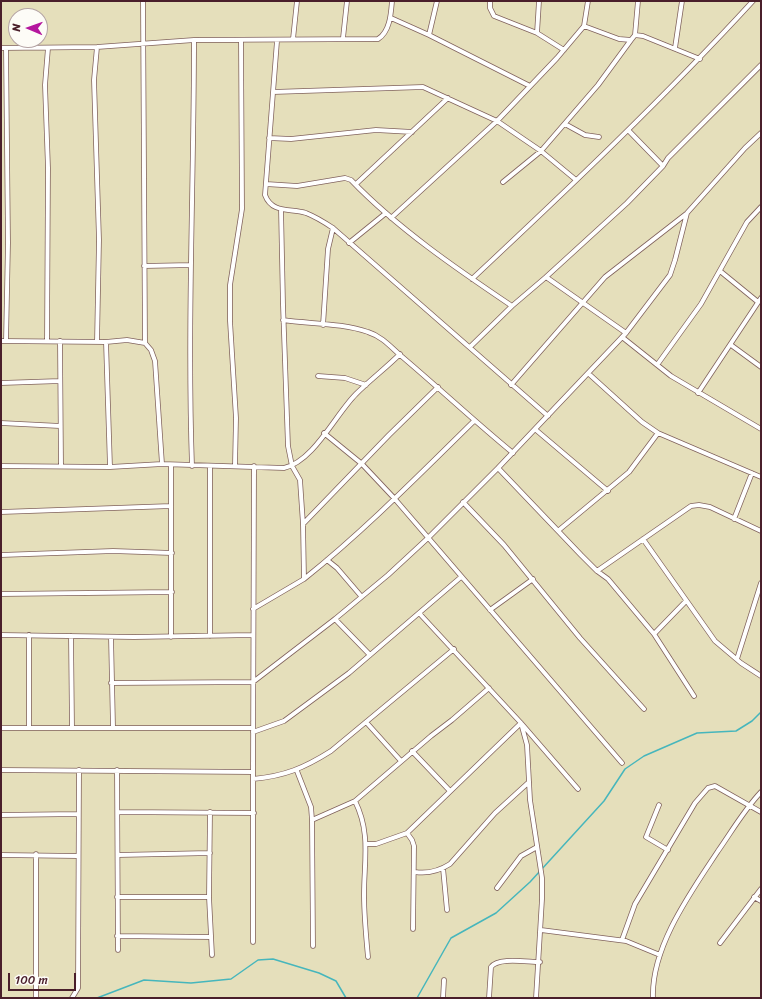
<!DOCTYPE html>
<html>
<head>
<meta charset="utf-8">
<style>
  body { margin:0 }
  #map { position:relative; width:762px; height:999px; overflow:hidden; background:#e5dfbb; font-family:Sriracha,sans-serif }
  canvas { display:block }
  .frame { position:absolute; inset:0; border:2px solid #4a1f2b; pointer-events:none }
  .north { position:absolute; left:8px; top:8px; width:40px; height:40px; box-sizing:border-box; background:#fdfcf7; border:1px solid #b5a4a5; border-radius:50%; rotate:272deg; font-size:11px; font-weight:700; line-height:16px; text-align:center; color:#4a1f2b }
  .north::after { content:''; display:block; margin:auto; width:14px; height:18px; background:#b5179e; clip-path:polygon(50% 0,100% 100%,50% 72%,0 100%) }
  .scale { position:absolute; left:8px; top:973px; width:68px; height:18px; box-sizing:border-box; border:2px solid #4a1f2b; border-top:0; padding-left:5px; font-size:12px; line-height:14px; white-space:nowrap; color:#4a1f2b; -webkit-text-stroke:3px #fdfcf7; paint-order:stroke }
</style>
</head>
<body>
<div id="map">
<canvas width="762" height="999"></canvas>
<div class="frame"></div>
<div class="north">N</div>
<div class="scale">100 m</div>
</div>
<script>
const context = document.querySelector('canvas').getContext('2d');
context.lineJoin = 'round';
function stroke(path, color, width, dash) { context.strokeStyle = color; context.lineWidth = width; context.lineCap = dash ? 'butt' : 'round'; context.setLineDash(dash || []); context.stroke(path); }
stroke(new Path2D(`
  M97 998 144 980 191 983 231 979 258 960 273 959 319 973 336 981 346 998
  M417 998 451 938 496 913 530 882 604 801 625 769 644 756 697 733 736 731 752 721 761 712`), '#46b6bc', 1.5);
const minor = new Path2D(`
  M143 1 145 343
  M490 1V8L494 16 537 33 564 50
  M391 18 429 35 530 86
  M584 26 619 39 631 40 635 35 643 36 700 59
  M537 33 539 1
  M429 35 437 1
  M635 35 638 1
  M343 38 347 1
  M293 39 297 1
  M277 41 265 195C272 214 291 208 306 213 316 217 324 222 333 228L548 416
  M97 47 94 80 99 240 97 342
  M1 48 97 47 194 40 378 39C390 32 391 13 392 1
  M675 48 682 1
  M273 92 423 87 497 121 541 151 576 180
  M565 124 585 135 599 137
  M628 130 663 166
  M269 138 291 139 376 130 412 132
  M503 182 541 151 598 85 631 40
  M266 184 297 186 345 178 351 180C397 228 457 269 512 306
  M356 184 448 98
  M391 218 497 121 557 58 584 26 588 1
  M349 243 386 213
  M144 266 191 265
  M720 271 758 302
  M472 279C568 189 664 98 753 1
  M283 320C311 324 342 323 368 332 381 336 390 346 400 355 438 387 474 421 513 453
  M323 325 328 249 333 228
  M626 333 546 277 627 203 663 166 668 158 761 65
  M622 337 671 376 761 429
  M1 341 106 342 127 340 145 343 151 350 155 361 162 464
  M6 341 8 243 6 48
  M47 341 48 168 45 85 48 48
  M60 341 61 466
  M106 342 110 467
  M731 345 761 367
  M470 347 512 306 546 277
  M657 365 701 304 747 222 761 207
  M589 374 642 422 658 433 761 477
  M318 376 345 378 366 385
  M1 383 60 381
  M511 385 605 277 686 214
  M698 393 761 298
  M1 423 60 426
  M536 430 608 491
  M324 433 362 464 394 498 622 763
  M235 465 236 418 230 321V285L242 209 241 40
  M1 466 110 467 162 464 284 468C314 461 335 415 356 394 370 380 386 368 400 354
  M192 466C187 324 194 182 194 40
  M498 468 581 555 597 571 608 579 654 634 694 696
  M463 502 504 545 580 638 644 709
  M1 512 171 506
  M734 519 752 473
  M303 524 389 435 438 387
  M559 530 629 472 658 433
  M643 539 715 641 741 663 761 676
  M1 555 113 551 172 553
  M327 560 337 568 361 596
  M597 571 691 506 699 505 710 507 761 531
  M461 577 419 613 521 723 578 789
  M304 579C364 531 419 475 474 421
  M1 594 172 592
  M253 609 304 579 303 524 300 480 292 466 288 446 283 305 281 209
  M490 610 533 579
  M335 619 370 655
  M654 634 686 601
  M1 635 134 637 252 635
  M71 636 72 728
  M210 636V466
  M111 637 113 727
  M171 637V465
  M737 659 761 583
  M111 683 253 682 335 619 388 575 428 538 498 468 626 333 670 275 675 260 687 213 745 148 761 133
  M366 722 401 761
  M1 728H253
  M29 728V635
  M253 732 284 721 349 673 419 613
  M412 751 450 791
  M1 770 253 772V942
  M117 770 118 950
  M297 771 311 807 312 820 313 946
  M253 772 254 466
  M253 779C285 776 304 768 331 751L454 649
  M355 801C371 833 364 861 364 895 364 915 366 936 368 957
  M659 805 646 837 668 850
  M118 812 254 813
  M210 812 209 897 212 955
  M1 815 78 814
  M312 820 355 801 431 736 452 720 489 688
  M407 833 521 723 527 745 530 800 542 878V899L536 998
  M366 844H376L407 833 412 840 414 846 413 929
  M1 855 78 856
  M118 855 210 853
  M443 868 447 910
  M415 872C428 874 439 871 450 864L495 813 529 782
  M497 888 521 856 537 847
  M117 897H209
  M754 897 761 901
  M541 930 626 941 660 955
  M117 936 211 937
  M622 940 635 904 695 803 708 788 715 786 761 812
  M720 943 761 889
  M36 998V854
  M72 998 78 988 79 770
  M443 998 444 980
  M489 998 491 967C498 957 527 962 540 962
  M653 998C651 947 691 892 718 851 732 831 744 810 761 792`);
stroke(minor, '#80625d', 5.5);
stroke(minor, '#fff', 4);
</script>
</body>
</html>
